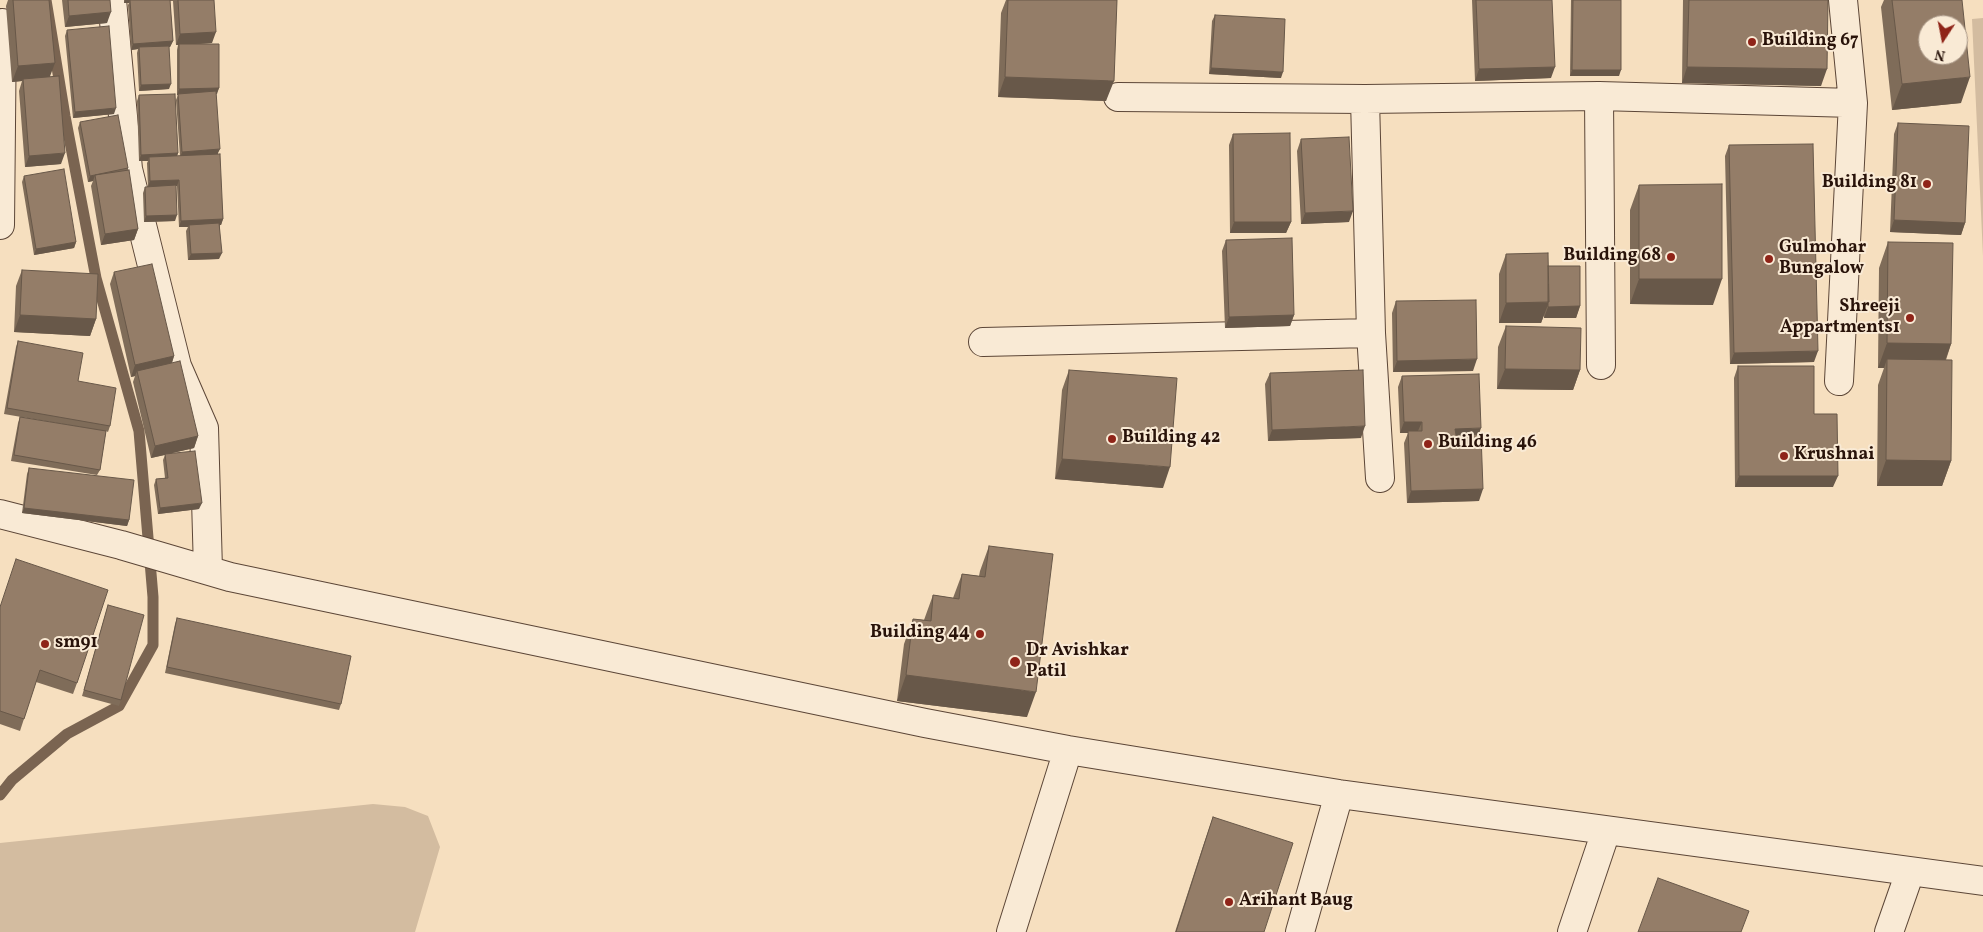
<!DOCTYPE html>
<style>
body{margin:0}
#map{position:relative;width:1983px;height:932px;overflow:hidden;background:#f6dfbf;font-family:Vollkorn,serif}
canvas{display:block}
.north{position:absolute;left:1918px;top:15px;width:50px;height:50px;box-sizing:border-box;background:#f9ead5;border:1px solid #a69484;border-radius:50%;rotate:191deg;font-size:14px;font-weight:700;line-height:20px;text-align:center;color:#29130a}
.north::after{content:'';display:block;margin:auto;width:18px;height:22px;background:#8f2418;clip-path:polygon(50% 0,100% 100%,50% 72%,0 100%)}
</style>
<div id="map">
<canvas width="1983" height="932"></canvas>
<div class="north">N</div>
</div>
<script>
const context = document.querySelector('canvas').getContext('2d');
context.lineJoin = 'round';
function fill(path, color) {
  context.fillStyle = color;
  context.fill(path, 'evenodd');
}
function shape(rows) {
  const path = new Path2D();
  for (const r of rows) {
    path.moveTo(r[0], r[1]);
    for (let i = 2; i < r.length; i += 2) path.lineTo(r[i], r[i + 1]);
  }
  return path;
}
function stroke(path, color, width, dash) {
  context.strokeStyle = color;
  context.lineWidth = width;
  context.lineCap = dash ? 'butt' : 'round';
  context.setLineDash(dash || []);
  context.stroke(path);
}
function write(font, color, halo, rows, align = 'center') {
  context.font = font + ' Vollkorn,serif';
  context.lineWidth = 4;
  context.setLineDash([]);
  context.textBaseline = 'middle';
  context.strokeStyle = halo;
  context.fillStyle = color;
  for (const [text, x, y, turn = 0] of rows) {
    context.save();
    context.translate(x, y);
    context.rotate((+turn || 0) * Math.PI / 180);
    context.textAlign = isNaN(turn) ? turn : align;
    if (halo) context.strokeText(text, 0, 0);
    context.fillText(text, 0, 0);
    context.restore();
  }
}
fill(shape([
 [1983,18,1983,256,1972,19],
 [373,804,405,807,428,816,440,847,415,932,0,932,0,843]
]), '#d3bca0');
stroke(shape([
 [0,795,12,780,67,734,119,706,153,645,153,597,139,431,96,278,65,116,46,0]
]), '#7a6451', 11);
const minor = shape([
 [112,0,128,169,177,366,204,428,208,570],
 [1599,96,1601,365],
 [1118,97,1365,99],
 [0,225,2,23],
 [1371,333,1380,478],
 [983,342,1371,333,1365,99,1599,96,1853,103,1843,0],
 [1839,381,1853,103],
 [0,514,121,545,230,577,925,723,1068,750,1339,794,1983,881],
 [1011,932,1068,750],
 [1300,932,1339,794],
 [1572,932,1606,831],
 [1889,932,1910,872]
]);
stroke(minor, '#5c4637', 30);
stroke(minor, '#f9ead5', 28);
fill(shape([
 [8,0,49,0,50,77,61,164,25,167,19,91,22,81,12,82,6,6],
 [62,0,110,0,107,23,65,27],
 [124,0,214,0,212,43,200,44,219,88,216,94,218,154,223,219,221,225,220,225,219,259,188,260,186,231,188,227,179,227,177,186,176,186,175,221,144,222,143,193,145,187,148,187,147,163,148,161,139,161,137,101,139,95,178,153,177,156,180,156,176,100,178,95,177,95,177,50,178,45,176,45,173,1,170,1,173,41,170,47,169,47,169,89,139,91,137,53,138,49,131,50,128,5,129,3,124,3],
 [1006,0,1117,0,1106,101,998,97,1001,13],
 [1472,0,1552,0,1551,78,1475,81],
 [1571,0,1621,0,1619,76,1570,76],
 [1683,0,1828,0,1821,86,1682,83],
 [1884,0,1962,0,1961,103,1892,110,1881,7],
 [1215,15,1281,78,1209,74,1212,21],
 [67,30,114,114,73,118,65,36],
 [80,122,128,168,128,170,138,229,134,240,101,245,91,186,93,181,88,182,78,128],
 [1898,123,1965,223,1961,235,1890,232,1894,134],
 [1233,134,1291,222,1286,233,1230,233,1229,145],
 [1301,139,1349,222,1301,224,1297,151],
 [1729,145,1814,362,1730,364,1725,156],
 [24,176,76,242,74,248,34,255,22,182],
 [1639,185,1713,305,1630,304,1630,210],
 [1226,240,1294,315,1290,326,1225,328,1222,251],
 [1888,242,1951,344,1946,360,1951,461,1942,486,1877,486,1878,385,1884,368,1878,368,1879,268],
 [1506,254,1580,306,1576,318,1544,318,1544,315,1541,323,1499,323,1499,274],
 [22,270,96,319,90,336,14,332,16,286],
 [114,272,174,356,172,363,198,436,194,448,172,453,199,509,158,514,154,485,156,479,165,478,163,460,165,455,151,458,133,382,135,376,131,377,110,284],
 [1396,301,1473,371,1393,372,1392,313],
 [1506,326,1580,370,1573,390,1497,389,1498,347],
 [18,341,78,381,110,426,108,432,106,431,100,470,97,475,11,461,18,423,20,417,103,431,4,414,16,347],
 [1738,366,1814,414,1833,487,1735,487,1734,378],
 [1069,370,1163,488,1055,479,1062,390],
 [1270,373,1361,438,1268,441,1265,384],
 [1402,376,1479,434,1479,501,1407,503,1404,443,1408,433,1400,433,1398,387],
 [29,468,129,520,127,526,22,513,27,474],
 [989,546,1027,717,897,701,904,644,913,619,924,620,933,595,953,598,962,574,979,576,980,571],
 [108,605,121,700,119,706,82,696],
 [0,606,77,683,73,694,36,682,20,731,0,724],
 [177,618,341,704,339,710,165,673,175,624],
 [1213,817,1264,932,1175,932,1203,846]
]), '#7f6c59');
fill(shape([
 [125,0,130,0,129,3,124,3],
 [111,12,107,23,65,27,69,16],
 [216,32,212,43,176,45,180,34],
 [173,41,170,47,139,49,139,47,138,49,131,50,133,44],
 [55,63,49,79,23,79,22,81,12,82,18,66],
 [1555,67,1551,78,1475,81,1479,69],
 [1687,67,1827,69,1821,86,1682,83],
 [1211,68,1283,72,1281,78,1209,74],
 [1572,70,1621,70,1619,76,1570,76],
 [1005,77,1114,81,1106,101,998,97],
 [1970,77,1961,103,1892,110,1902,84],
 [171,84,169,89,139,91,141,85],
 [219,88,217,94,177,95,179,89],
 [116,108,114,114,73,118,75,112],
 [220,149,217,155,180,158,182,152],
 [65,153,61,164,25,167,29,156],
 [178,153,176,159,149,157,148,161,139,161,141,155],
 [95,175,93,181,88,182,90,176],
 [179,180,177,186,148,187,150,181],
 [1353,211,1349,222,1301,224,1305,213],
 [177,215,175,221,144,222,146,216],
 [223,219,221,225,189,227,189,225,188,227,179,227,181,221],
 [1894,220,1965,223,1961,235,1890,232],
 [1234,222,1291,222,1286,233,1230,233],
 [138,229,134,240,101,245,105,234],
 [76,242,74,248,34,255,36,249],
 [222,253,219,259,188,260,191,254],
 [1639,279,1722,279,1713,305,1630,304],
 [1549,302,1541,323,1499,323,1506,303],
 [1580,306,1576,318,1544,318,1548,307],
 [20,315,96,319,90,336,14,332],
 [1294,315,1290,326,1225,328,1229,317],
 [1887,343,1951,344,1942,369,1887,359,1884,368,1878,368],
 [1818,351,1814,362,1730,364,1734,353],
 [174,356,170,368,137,371,135,376,131,377,135,365],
 [1477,359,1473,371,1393,372,1397,361],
 [1505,369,1580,370,1573,390,1497,389],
 [1404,422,1422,422,1417,433,1408,431,1408,433,1400,433],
 [1365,426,1361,438,1268,441,1272,430],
 [1481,428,1477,440,1451,440,1455,429],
 [198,436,194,448,151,458,155,446],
 [1062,459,1170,467,1163,488,1055,479],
 [1886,460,1951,461,1942,486,1877,486],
 [1739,476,1838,476,1833,487,1735,487],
 [1483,489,1479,501,1407,503,1411,491],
 [202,503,199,509,158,514,160,508],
 [24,508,129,520,127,526,22,513],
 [906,675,1036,692,1027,717,897,701]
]), '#685849');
const building = shape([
 [13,0,49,0,55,63,18,66,13,0],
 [68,0,110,0,111,12,69,16,68,0],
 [130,0,170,0,173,41,133,44,130,0],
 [178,0,214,0,216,32,180,34,178,0],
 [1008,0,1117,0,1114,81,1005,77,1008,0],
 [1476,0,1552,0,1555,67,1479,69,1476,0],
 [1573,0,1621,0,1621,70,1572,70,1573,0],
 [1689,0,1828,0,1827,69,1687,67,1689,0],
 [1892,0,1962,0,1970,77,1902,84,1892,0],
 [1928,25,1958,25,1958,55,1928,55,1928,25],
 [1215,15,1285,19,1283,72,1211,68,1215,15],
 [109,26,116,108,75,112,67,30,109,26],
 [179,44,219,44,219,88,179,89,179,44],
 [169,46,171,84,141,85,139,47,169,46],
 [59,76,65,153,29,156,23,79,59,76],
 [216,91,220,149,182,152,178,94,216,91],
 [175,94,178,153,141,155,139,95,175,94],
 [118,115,128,168,90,176,80,122,118,115],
 [1898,123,1969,126,1965,223,1894,220,1898,123],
 [1290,133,1291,222,1234,222,1233,134,1290,133],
 [1349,137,1353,211,1305,213,1301,139,1349,137],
 [1813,144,1818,351,1734,353,1729,145,1813,144],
 [220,154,223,219,181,221,179,180,150,181,149,157,220,154],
 [64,169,76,242,36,249,24,176,64,169],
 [129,170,138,229,105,234,95,175,129,170],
 [1722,184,1722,279,1639,279,1639,185,1722,184],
 [176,185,177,215,146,216,145,187,176,185],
 [219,223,222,253,191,254,189,225,219,223],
 [1292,238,1294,315,1229,317,1226,240,1292,238],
 [1888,242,1953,243,1951,344,1887,343,1888,242],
 [1548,253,1549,302,1506,303,1506,254,1548,253],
 [152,264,174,356,135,365,114,272,152,264],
 [1548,266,1580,266,1580,306,1548,307,1548,266],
 [22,270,98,274,96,319,20,315,22,270],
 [1476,300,1477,359,1397,361,1396,301,1476,300],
 [1506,326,1581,328,1580,370,1505,369,1506,326],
 [18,341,83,353,78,381,116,388,110,426,7,408,18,341],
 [1887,359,1952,360,1951,461,1886,460,1887,359],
 [180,361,198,436,155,446,137,371,180,361],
 [1738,366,1814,366,1814,414,1837,414,1838,476,1739,476,1738,366],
 [1069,370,1177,378,1170,467,1062,459,1069,370],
 [1363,370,1365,426,1272,430,1270,373,1363,370],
 [1479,374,1481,428,1455,429,1456,435,1481,434,1483,489,1411,491,1408,431,1422,431,1422,422,1404,422,1402,376,1479,374],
 [20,417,106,431,100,470,14,455,20,417],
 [195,451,202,503,160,508,156,479,168,478,165,454,195,451],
 [29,468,134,480,129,520,24,508,29,468],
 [989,546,1053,554,1036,692,906,675,913,619,931,621,933,595,959,599,962,574,985,577,989,546],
 [16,559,108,590,77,683,40,670,24,719,0,711,0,607,16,559],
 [108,605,144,615,121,700,84,690,108,605],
 [177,618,351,656,341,704,167,667,177,618],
 [1213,817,1293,843,1264,932,1176,932,1213,817],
 [1658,878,1749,911,1741,932,1638,932,1658,878]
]);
fill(building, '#947d68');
stroke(building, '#685849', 1);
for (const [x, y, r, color] of [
 [1752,42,5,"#8f2418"],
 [1927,184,5,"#8f2418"],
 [1671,257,5,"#8f2418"],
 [1769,259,5,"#8f2418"],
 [1910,318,5,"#8f2418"],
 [1112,439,5,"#8f2418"],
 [1428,444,5,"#8f2418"],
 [1784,456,5,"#8f2418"],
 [980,634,5,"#8f2418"],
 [45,644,5,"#8f2418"],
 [1015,662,6,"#8f2418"],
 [1229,902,5,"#8f2418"]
]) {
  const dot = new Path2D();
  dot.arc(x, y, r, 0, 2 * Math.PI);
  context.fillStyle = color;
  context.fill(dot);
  stroke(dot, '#f9ead5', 2);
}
write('bold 18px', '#29130a', '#f9ead5', [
 ["Building 67",1762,42],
 ["Building 81",1917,184,"right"],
 ["Gulmohar",1779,249],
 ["Bungalow",1779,270],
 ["Building 68",1661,257,"right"],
 ["Shreeji",1900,308,"right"],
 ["Appartments1",1900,329,"right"],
 ["Building 42",1122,439],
 ["Building 46",1438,444],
 ["Krushnai",1794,456],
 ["Building 44",970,634,"right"],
 ["sm91",55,644],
 ["Dr Avishkar",1026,652],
 ["Patil",1026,673],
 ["Arihant Baug",1239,902]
], 'left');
</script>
